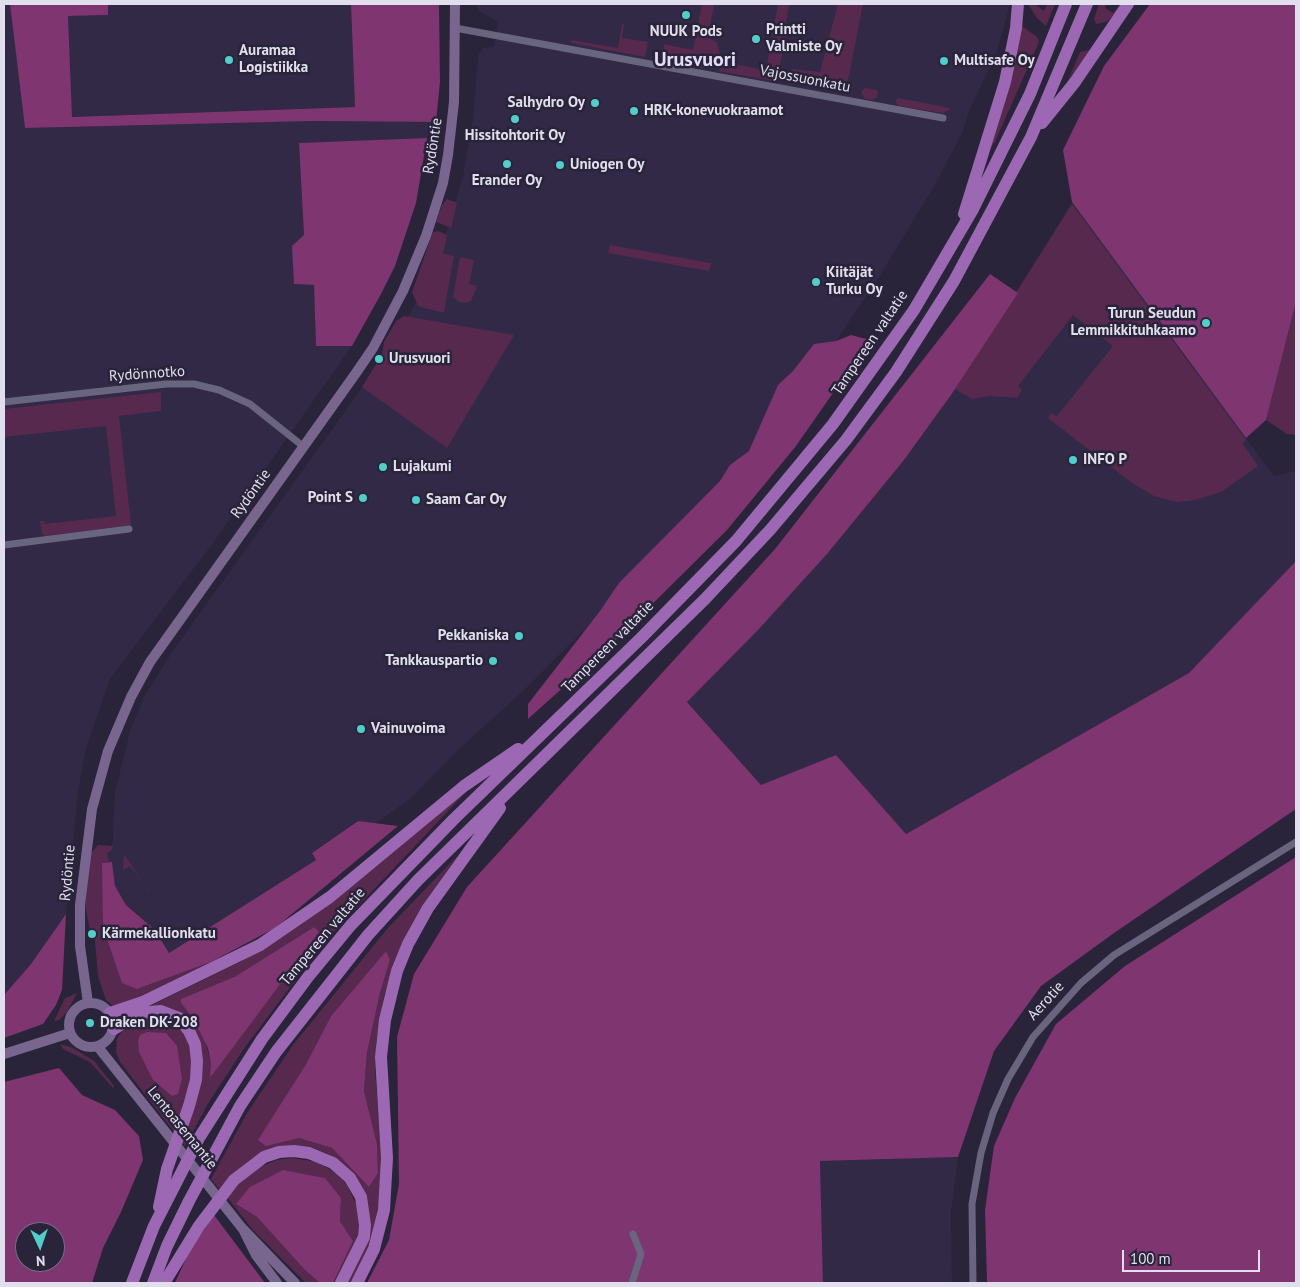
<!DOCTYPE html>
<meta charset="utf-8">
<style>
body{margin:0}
#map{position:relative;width:1300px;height:1287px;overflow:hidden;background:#29243a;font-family:"PT Sans",sans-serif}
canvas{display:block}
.frame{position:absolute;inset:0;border:5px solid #e1deed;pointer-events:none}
.north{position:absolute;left:15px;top:1222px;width:50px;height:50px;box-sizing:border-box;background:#29243a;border:1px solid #736e82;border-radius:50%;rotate:177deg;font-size:14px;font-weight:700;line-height:20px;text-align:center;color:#e1deed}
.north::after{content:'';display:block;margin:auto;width:18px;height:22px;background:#53cdca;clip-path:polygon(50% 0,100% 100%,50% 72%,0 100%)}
.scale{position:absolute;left:1122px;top:1250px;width:138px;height:22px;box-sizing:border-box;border:2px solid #e1deed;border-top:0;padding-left:6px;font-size:15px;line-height:18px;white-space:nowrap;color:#e1deed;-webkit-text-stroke:4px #29243a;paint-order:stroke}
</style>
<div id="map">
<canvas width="1300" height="1287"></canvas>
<div class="frame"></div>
<div class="north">N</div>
<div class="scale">100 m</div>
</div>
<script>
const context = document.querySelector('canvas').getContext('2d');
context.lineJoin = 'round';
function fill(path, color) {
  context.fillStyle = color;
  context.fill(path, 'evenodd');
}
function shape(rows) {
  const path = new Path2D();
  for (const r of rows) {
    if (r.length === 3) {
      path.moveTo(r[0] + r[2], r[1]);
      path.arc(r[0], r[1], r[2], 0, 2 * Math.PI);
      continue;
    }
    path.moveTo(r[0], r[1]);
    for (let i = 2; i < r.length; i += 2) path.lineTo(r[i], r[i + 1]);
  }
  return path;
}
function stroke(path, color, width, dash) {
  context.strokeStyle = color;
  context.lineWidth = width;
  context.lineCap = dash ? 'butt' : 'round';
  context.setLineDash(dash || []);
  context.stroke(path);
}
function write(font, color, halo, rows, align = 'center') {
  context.font = font + ' "PT Sans",sans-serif';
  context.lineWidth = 5;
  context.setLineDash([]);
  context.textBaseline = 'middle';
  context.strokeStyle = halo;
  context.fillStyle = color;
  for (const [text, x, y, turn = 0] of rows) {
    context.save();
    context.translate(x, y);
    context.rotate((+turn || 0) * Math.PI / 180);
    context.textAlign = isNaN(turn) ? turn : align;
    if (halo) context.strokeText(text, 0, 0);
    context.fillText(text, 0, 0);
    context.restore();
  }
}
fill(shape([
 [4,4,10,4,25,128,313,121,436,122,427,138,299,144,304,235,294,284,314,285,316,345,352,346,213,543,110,679,86,748,78,791,66,914,31,964,4,995],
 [108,4,351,4,355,107,71,117,68,16,108,15],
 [476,4,1010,4,997,52,969,111,963,131,936,183,879,277,836,341,757,445,622,592,522,692,459,749,411,798,371,827,358,820,312,853,316,860,169,953,155,930,126,905,115,886,112,862,109,862,106,853,112,850,115,792,130,731,145,695,174,649,382,360,421,294,446,234,463,176,473,119,478,56,483,48,494,46,498,22,479,11],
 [1072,202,1274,476,1296,471,1296,561,1189,673,906,834,836,756,761,785,687,701,793,592,904,460,951,395,1018,293],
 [958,1157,951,1213,952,1283,823,1283,820,1161]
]), '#312946');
fill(shape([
 [702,4,714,4,708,37,717,43,720,54,703,68,662,60,664,44,693,50],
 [778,4,789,4,786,22,789,25,777,76,774,81,718,71,732,56,733,64,766,70],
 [838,4,863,4,849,76,844,90,842,92,786,82,788,73,792,69,820,72],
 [1028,4,1035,4,1044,11,1047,4,1055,4,1046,26,1037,18],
 [1099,4,1106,4,1105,8,1113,13,1120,4,1124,4,1108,21,1096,24,1094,19],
 [622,24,624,24,622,38,648,42,645,57,571,43,572,40,618,48],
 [1022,26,1037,37,1039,42,995,142,990,148],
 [1090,50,1067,83,1080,52],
 [865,88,877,90,878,96,872,100,864,98,861,92],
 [898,98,950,108,950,109,943,113,899,106,895,101],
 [447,199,457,203,451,228,436,222,442,205],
 [1072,204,1246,440,1242,443,1258,466,1221,492,1195,500,1177,502,1154,496,1132,483,1048,418,1051,413,1057,416,1113,346,1073,315,1018,386,1022,390,1017,398,990,396,972,399,955,389],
 [438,231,447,235,443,254,454,256,444,312,440,312,418,306,412,292,433,232],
 [610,245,711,263,709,271,608,253],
 [460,257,474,260,469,284,477,286,471,301,466,303,459,302,453,297],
 [1296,302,1296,435,1287,434,1266,420],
 [404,316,514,335,447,448,362,387,378,361,381,361,384,342,396,321],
 [161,392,161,411,119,416,131,525,45,536,42,534,40,521,44,521,45,524,116,516,106,426,4,437,4,409],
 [467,791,326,940,245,1047,209,1102,185,1146,181,1142,201,1066,172,1009,159,1006,148,1007,242,961],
 [314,927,211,1077,211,1065,205,1039,193,1017,181,1003,181,999,236,976],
 [98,845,113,846,112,850,107,853,109,862,102,863,137,989,211,962,125,1004,112,1005,106,1000,98,976,94,930,90,930,85,905,91,853],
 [124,854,148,891,149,891,130,866,123,870],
 [458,855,424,903,397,956,384,996,376,1043,375,1071,382,1162,381,1196,367,1254,352,1283,347,1283,369,1220,330,1155,314,1148,293,1145,251,1159,235,1172,220,1190,211,1179,247,1113,293,1045,387,929],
 [386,951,390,960,380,993,367,1053,364,1091,377,1144,378,1173,369,1187,332,1148,299,1138,305,1066,331,1016],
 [77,993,67,1012,59,1020,54,1021,65,998],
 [157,1015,178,1024,187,1037,192,1058,190,1083,175,1133,120,1062,116,1052,117,1039,123,1029,134,1020],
 [60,1044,73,1048,94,1061,114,1086,113,1088,90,1062,63,1049],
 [293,1158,317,1162,334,1172,346,1183,356,1204,359,1222,358,1237,336,1283,333,1283,353,1241,340,1221,341,1198,236,1204,257,1217,304,1269,320,1283,306,1283,252,1229,227,1197,243,1179,258,1168,277,1160]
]), '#58294e');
fill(shape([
 [10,4,108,4,108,15,68,16,72,117,355,107,351,4,439,4,440,82,436,122,313,121,25,128],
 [1150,4,1296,4,1296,302,1266,420,1246,438,1072,202,1063,150,1104,66],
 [427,138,416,203,395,266,381,294,352,346,316,346,314,285,294,284,292,246,304,235,299,143],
 [990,274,1018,293,951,395,904,460,827,554,758,630,687,702,761,785,836,755,906,834,1189,673,1296,561,1296,809,1114,933,1041,986,994,1051,958,1157,820,1161,823,1283,367,1283,389,1240,399,1184,397,1037,414,974,467,887,775,549],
 [851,335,870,340,796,446,727,530,618,638,528,719,528,704,600,611,619,583,720,481,730,465,749,451,778,385,793,371,814,344,836,341],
 [358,821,398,826,275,928,211,962,137,989,122,983,103,927,102,863,112,862,115,886,126,905,155,930,169,953,316,860,312,853],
 [1296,857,1296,1283,987,1283,985,1210,994,1146,1015,1098,1056,1024,1125,966],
 [66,914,62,990,56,1005,43,1024,4,1038,4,995,31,964],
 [314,927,319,932,210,1078,211,1065,208,1048,193,1018,181,1003,181,999,236,976],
 [386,951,390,960,380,993,367,1053,364,1091,377,1144,378,1173,369,1187,332,1148,299,1138,266,1146,258,1140,305,1066,331,1016],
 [147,1032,166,1033,177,1046,182,1079,178,1094,172,1096,153,1080,139,1052,138,1041,140,1035],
 [59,1068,82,1095,115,1110,139,1136,143,1160,121,1212,103,1248,92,1283,4,1283,4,1082],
 [25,1232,55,1232,55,1262,25,1262],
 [283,1170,325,1178,341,1198,340,1221,353,1241,333,1283,320,1283,304,1269,257,1217,236,1204,250,1187],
 [214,1215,265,1283,175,1283,189,1252]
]), '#7e3570');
stroke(shape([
 [455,28,943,118],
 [4,402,166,384,194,384,219,390,250,404,304,447],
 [4,545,129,529],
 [632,1283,641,1254,633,1234],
 [973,1283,972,1204,981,1153,993,1113,1008,1079,1033,1037,1081,983,1114,955,1296,842]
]), '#6a657f', 7);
stroke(shape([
 [91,1025,22],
 [88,1003,80,946,80,905,92,809,108,751,131,697,150,662,356,373,373,348,403,291,426,236,443,183,448,155,454,102,455,4],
 [98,1047,242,1228,295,1283],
 [4,1054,70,1033],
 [244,1231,256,1255,277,1283]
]), '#79668f', 10);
stroke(shape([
 [1042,123,1075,82,1128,4],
 [964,214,1005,82,1016,28,1018,4],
 [110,1013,143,1002,260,945,330,897,464,786,518,749],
 [114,1029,138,1013,161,1011,179,1018,189,1031,195,1044,197,1061,196,1080,189,1106,167,1169,159,1207],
 [132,1283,154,1226,199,1138,262,1039,308,977,351,925,454,819,641,638,736,541,833,424,914,310,972,211,1030,94,1066,4],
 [153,1283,167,1246,189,1201,240,1106,276,1052,368,935,418,880,705,599,770,530,846,440,896,372,954,281,1031,137,1087,4],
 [164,1283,199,1226,234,1180,264,1157,279,1152,294,1151,309,1153,333,1163,350,1178,361,1197,365,1225,364,1237,341,1283],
 [357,1283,374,1249,384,1210,387,1158,381,1057,385,1020,397,971,408,944,428,908,500,808]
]), '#9d68b3', 12);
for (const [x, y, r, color] of [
 [686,15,5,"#53cdca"],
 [756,39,5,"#53cdca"],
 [229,60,5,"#53cdca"],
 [944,61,5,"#53cdca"],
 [595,103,5,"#53cdca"],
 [634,111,5,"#53cdca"],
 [515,119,5,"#53cdca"],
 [507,164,5,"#53cdca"],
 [560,165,5,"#53cdca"],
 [816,282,5,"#53cdca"],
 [1206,323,5,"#53cdca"],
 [379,359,5,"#53cdca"],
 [1073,460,5,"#53cdca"],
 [383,467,5,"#53cdca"],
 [363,498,5,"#53cdca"],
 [416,500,5,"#53cdca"],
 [519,636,5,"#53cdca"],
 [493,661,5,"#53cdca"],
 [361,729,5,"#53cdca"],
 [92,934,5,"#53cdca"],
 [90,1023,5,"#53cdca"]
]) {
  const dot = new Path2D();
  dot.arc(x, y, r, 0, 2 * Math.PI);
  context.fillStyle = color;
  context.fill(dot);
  stroke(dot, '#29243a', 2);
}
write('bold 15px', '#e1deed', '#29243a', [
 ["Printti",766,30],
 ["Valmiste Oy",766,47],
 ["NUUK Pods",686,32,"center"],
 ["Auramaa",239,51],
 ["Logistiikka",239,68],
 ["Multisafe Oy",954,61],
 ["Salhydro Oy",585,103,"right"],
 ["HRK-konevuokraamot",644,111],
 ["Hissitohtorit Oy",515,136,"center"],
 ["Uniogen Oy",570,165],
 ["Erander Oy",507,181,"center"],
 ["Kiitäjät",826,273],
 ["Turku Oy",826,290],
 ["Turun Seudun",1196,314,"right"],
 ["Lemmikkituhkaamo",1196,331,"right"],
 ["Urusvuori",389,359],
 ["INFO P",1083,460],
 ["Lujakumi",393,467],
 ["Point S",353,498,"right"],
 ["Saam Car Oy",426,500],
 ["Pekkaniska",509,636,"right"],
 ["Tankkauspartio",483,661,"right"],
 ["Vainuvoima",371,729],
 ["Kärmekallionkatu",102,934],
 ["Draken DK-208",100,1023]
], 'left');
write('15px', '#e1deed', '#29243a', [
 ["Vajossuonkatu",805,79,11],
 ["Rydöntie",433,146,-81],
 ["Tampereen valtatie",870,343,-56],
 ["Rydönnotko",147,374,-4],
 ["Rydöntie",251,494,-54],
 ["Tampereen valtatie",608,647,-45],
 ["Rydöntie",68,873,-85],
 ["Tampereen valtatie",323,937,-50],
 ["Aerotie",1046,1001,-48],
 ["Lentoasemantie",182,1128,51]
]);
write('bold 20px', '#e3ddfc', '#29243a', [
 ["Urusvuori",695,60]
]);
</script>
